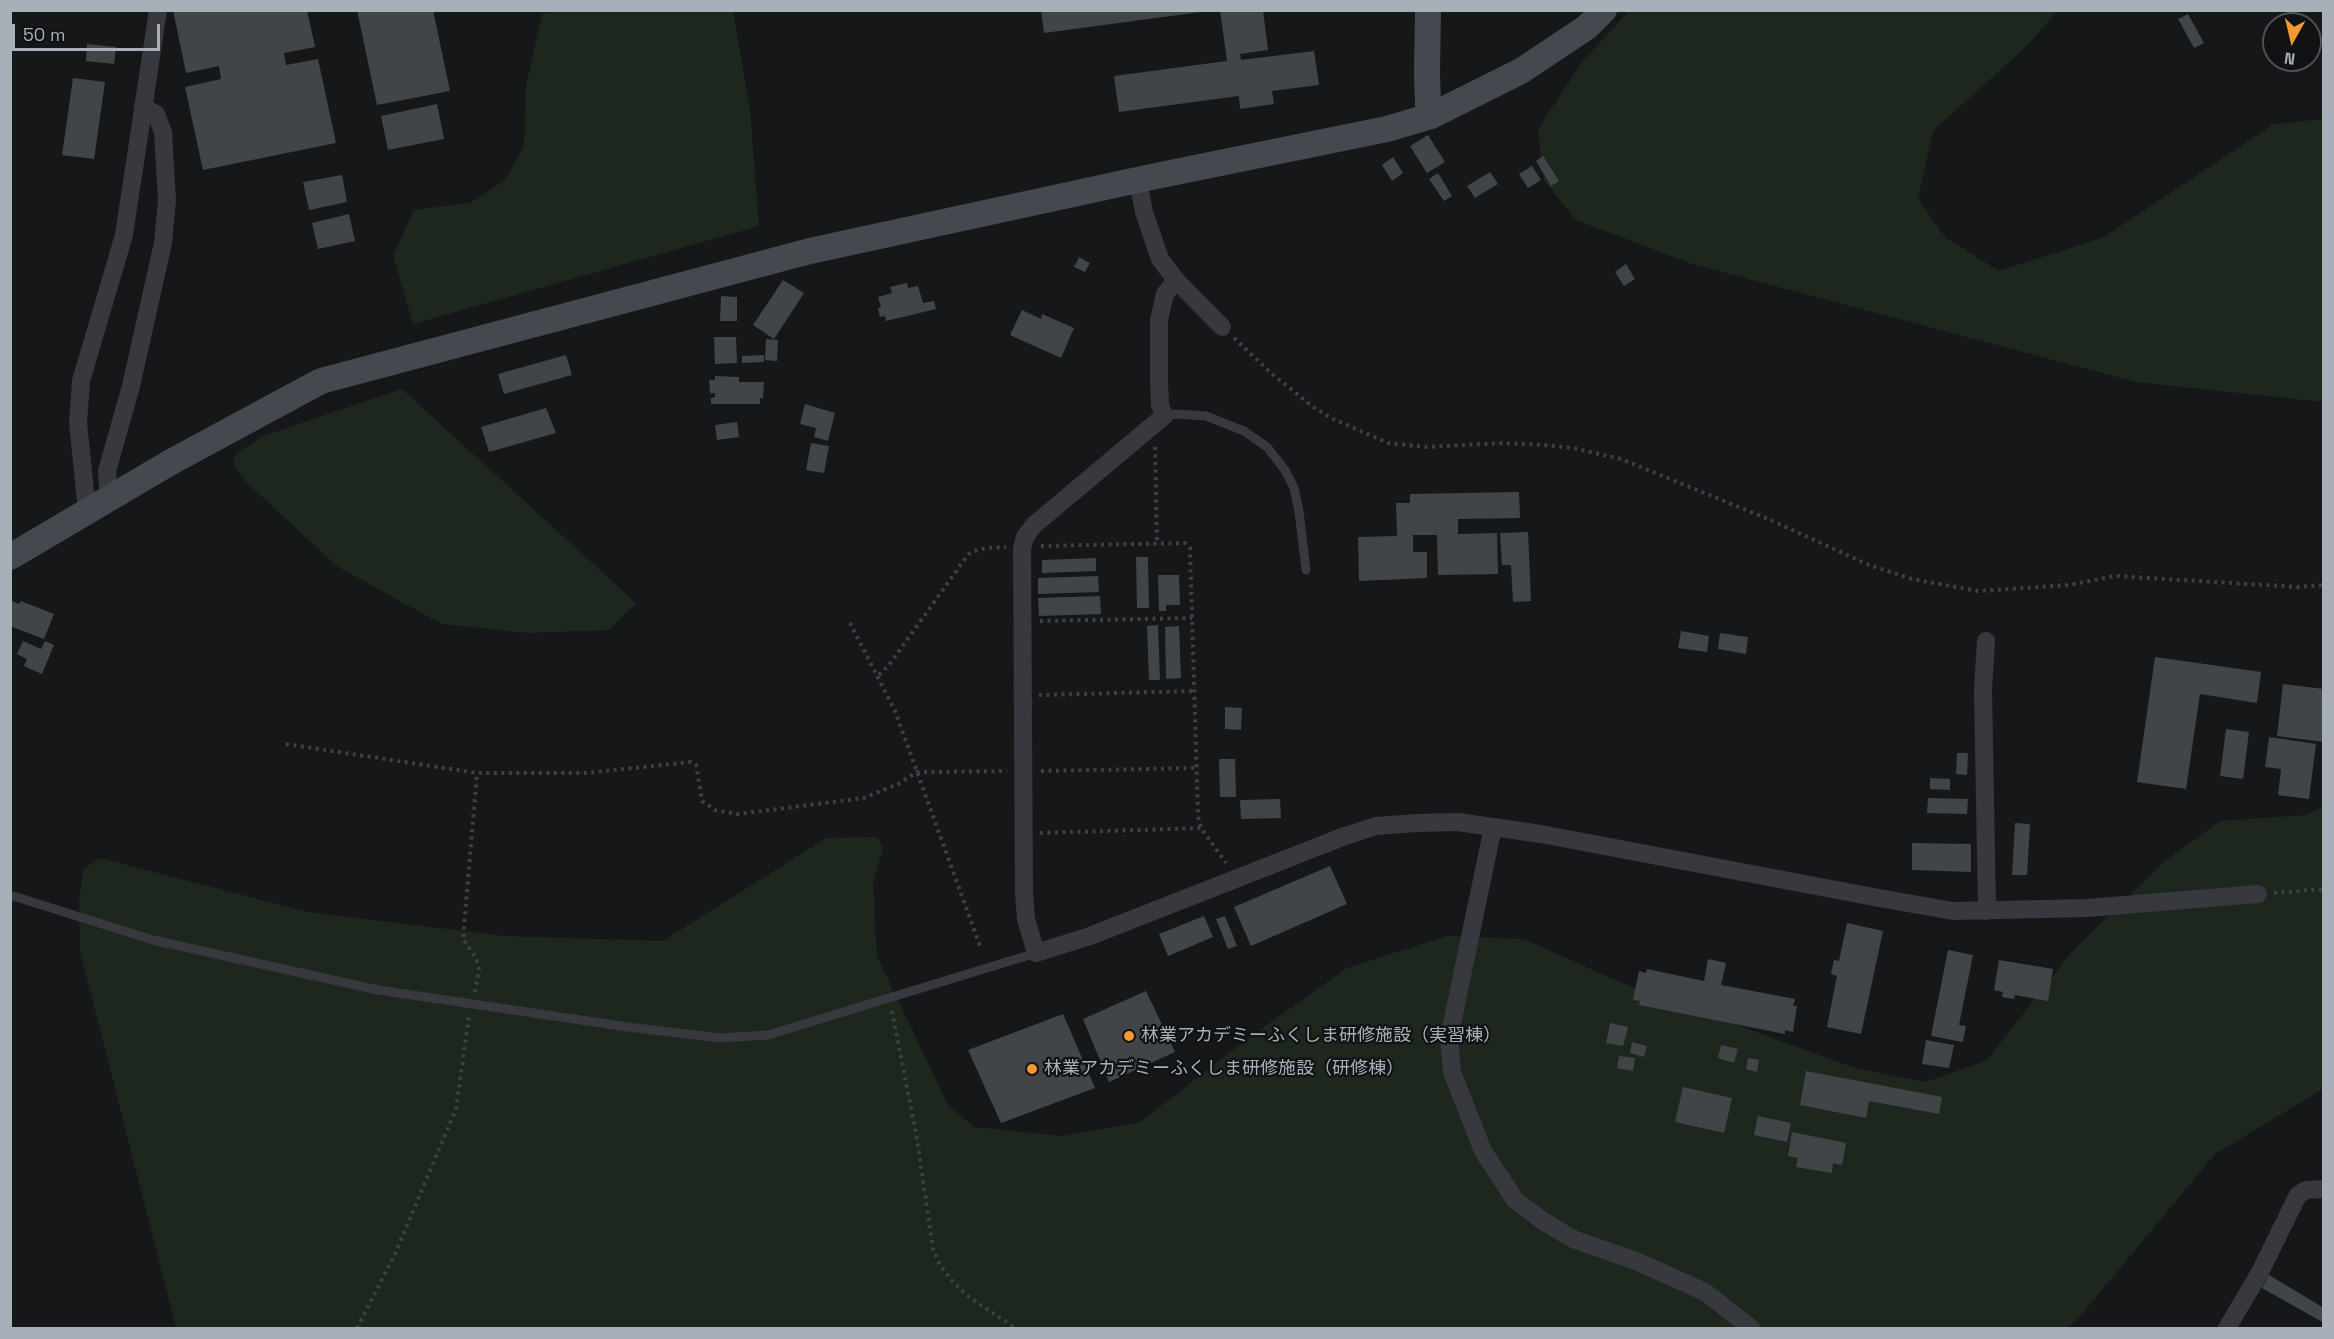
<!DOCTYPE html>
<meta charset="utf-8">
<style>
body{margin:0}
#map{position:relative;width:2334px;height:1339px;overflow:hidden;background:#161718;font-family:"Space Grotesk",sans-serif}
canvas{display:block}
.frame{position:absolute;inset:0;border:12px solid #a8afb9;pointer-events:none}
.north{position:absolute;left:2262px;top:12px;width:60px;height:60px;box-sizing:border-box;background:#111213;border:2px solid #4d5155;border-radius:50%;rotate:188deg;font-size:16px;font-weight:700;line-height:24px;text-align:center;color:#a8afb9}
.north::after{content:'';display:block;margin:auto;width:21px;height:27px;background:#f69831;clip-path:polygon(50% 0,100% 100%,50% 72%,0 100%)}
.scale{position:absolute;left:12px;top:24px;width:148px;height:27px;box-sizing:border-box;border:3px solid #a8afb9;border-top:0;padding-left:8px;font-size:18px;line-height:21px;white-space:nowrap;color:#a8afb9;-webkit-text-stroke:4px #111213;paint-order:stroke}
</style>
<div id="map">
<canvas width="2334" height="1339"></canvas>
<div class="frame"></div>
<div class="north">N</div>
<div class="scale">50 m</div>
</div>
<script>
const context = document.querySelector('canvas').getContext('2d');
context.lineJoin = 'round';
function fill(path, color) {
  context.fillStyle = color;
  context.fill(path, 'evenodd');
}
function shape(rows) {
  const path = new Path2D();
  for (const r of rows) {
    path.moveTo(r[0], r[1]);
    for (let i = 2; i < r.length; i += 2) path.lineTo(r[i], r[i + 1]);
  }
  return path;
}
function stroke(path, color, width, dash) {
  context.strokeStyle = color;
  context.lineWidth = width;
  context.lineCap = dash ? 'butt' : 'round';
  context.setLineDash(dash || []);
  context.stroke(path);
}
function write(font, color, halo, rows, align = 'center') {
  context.font = font + ' "Space Grotesk","Noto Sans JP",sans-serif';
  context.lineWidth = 4.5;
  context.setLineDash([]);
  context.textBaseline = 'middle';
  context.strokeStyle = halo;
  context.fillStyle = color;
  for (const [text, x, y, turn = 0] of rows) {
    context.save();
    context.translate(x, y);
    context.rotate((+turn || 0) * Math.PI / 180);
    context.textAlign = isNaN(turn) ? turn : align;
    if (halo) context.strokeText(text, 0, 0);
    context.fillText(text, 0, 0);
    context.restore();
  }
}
fill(shape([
 [559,11,733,11,750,109,759,226,413,324,393,256,414,210,470,203,505,180,524,146,526,86,542,14],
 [1629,11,2057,11,2029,44,1933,131,1918,199,1945,237,1999,271,2104,237,2274,124,2323,119,2323,402,2136,382,1692,264,1576,220,1544,181,1538,129,1582,62],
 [402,389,636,603,609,630,528,633,442,624,338,567,248,484,233,464,236,454,263,436],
 [2323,807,2323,1089,2215,1154,2082,1314,2067,1328,176,1328,80,951,79,903,83,869,100,858,308,912,505,936,663,941,826,838,877,837,883,848,873,884,877,956,948,1105,974,1127,1063,1136,1140,1122,1250,1037,1347,968,1447,936,1524,939,1622,983,1855,1068,1925,1082,1986,1061,2075,948,2164,862,2220,821,2306,815]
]), '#1e271e');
fill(shape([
 [173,10,307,10,315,47,284,53,286,65,318,59,336,143,203,170,185,87,221,79,219,66,186,73],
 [357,10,433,10,450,91,377,105],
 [1041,10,1201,10,1201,12,1044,33],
 [1220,10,1263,10,1268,50,1240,54,1241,60,1314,51,1319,85,1272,91,1274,104,1240,109,1239,96,1119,112,1114,76,1227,61],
 [2188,14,2204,43,2194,48,2178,19],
 [87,44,116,47,114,64,86,61],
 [73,78,105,82,94,159,62,155],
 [437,104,444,139,388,150,381,116],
 [1428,135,1445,162,1427,173,1410,146],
 [1543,156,1559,181,1551,186,1536,161],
 [1393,157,1403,173,1392,181,1382,165],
 [1532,166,1541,180,1528,188,1519,174],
 [1490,172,1498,184,1475,198,1467,186],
 [1438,173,1452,196,1444,201,1429,179],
 [342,175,347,202,309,210,303,182],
 [349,214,355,241,318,249,312,223],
 [1079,257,1090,263,1085,272,1074,267],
 [1626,264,1635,279,1624,286,1615,272],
 [783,280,804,293,774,339,753,325],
 [907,283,908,288,918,286,923,303,934,301,936,309,886,321,885,316,880,317,878,308,881,307,878,297,892,293,890,287],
 [721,296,737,297,737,321,720,321],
 [1022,310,1041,319,1042,314,1074,328,1061,358,1010,335],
 [714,337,736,337,737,363,715,364],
 [766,339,778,340,777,361,765,360],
 [566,355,572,375,504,394,498,374],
 [764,355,764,362,742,363,742,356],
 [715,376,739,377,739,382,764,382,763,398,760,398,760,404,711,404,711,398,715,397,715,393,710,393,709,380,715,380],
 [805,404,835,413,828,441,814,437,816,428,800,424],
 [546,408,556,433,489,452,481,427],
 [737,422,739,437,717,440,715,425],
 [811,443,829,446,824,473,806,470],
 [1519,492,1520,518,1458,519,1458,534,1497,533,1498,574,1438,575,1437,535,1413,535,1413,552,1427,552,1427,578,1359,581,1358,537,1397,536,1396,503,1410,503,1410,494],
 [1528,532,1531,601,1513,602,1511,565,1502,565,1500,533],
 [1136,557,1148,557,1149,608,1137,608],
 [1096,558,1096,571,1042,573,1042,560],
 [1158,575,1179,575,1180,605,1166,605,1166,611,1159,611],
 [1098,576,1099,592,1038,594,1038,578],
 [1100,596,1101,614,1039,616,1038,598],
 [10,600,19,604,21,601,54,614,44,639,10,626],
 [1158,625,1160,680,1149,680,1147,626],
 [1179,626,1181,678,1166,679,1165,627],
 [1681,631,1709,636,1707,652,1678,648],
 [1720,633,1748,637,1746,654,1718,649],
 [23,641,41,649,45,641,54,645,42,674,24,666,27,659,17,654],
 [2155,657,2261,672,2257,703,2200,694,2186,789,2137,782],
 [2283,684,2324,689,2324,742,2277,736],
 [1225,707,1242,708,1241,730,1225,729],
 [2226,729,2249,732,2243,779,2220,776],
 [2269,737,2316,744,2309,799,2278,795,2281,769,2265,767],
 [1957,753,1968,753,1967,775,1956,774],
 [1219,759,1235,759,1236,797,1220,797],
 [1930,778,1950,779,1950,790,1930,789],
 [1928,798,1968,799,1967,814,1927,813],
 [1280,799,1281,818,1241,819,1240,800],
 [2015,823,2030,824,2027,875,2012,875],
 [1912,843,1971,844,1971,872,1912,870],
 [1330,866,1347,904,1251,946,1234,907],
 [1204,916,1213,937,1168,956,1159,934],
 [1225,916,1237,946,1228,949,1216,919],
 [1847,923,1883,931,1861,1034,1827,1027,1837,976,1831,974,1834,960,1839,961],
 [1948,950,1973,955,1959,1025,1966,1026,1963,1042,1931,1036],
 [1708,959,1726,963,1721,985,1795,999,1793,1006,1797,1006,1793,1032,1785,1030,1785,1034,1639,1005,1640,1001,1633,1000,1639,971,1646,973,1647,969,1704,981],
 [1999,960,2053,969,2048,1001,2015,995,2014,999,2002,997,2003,992,1994,990],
 [1146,991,1175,1052,1109,1082,1083,1019],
 [1063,1014,1095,1088,1001,1123,968,1050],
 [1610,1023,1628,1027,1623,1046,1606,1043],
 [1926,1040,1954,1045,1949,1068,1922,1064],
 [1632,1042,1647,1046,1644,1057,1630,1053],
 [1721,1045,1738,1049,1734,1063,1718,1058],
 [1619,1056,1635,1058,1633,1071,1617,1068],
 [1748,1058,1759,1060,1757,1072,1746,1069],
 [1806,1071,1942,1097,1939,1114,1869,1101,1866,1118,1800,1105],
 [1683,1087,1732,1098,1724,1133,1675,1122],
 [1758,1116,1791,1123,1787,1142,1754,1135],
 [1792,1132,1846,1143,1842,1165,1833,1163,1832,1173,1796,1167,1798,1158,1788,1156],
 [2269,1275,2324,1308,2324,1323,2262,1288]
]), '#424548');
stroke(shape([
 [1234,338,1271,373,1313,407,1333,419,1388,443,1427,447,1502,443,1544,445,1573,448,1621,459,1773,521,1869,565,1912,579,1978,591,2069,585,2115,576,2298,587,2324,585],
 [1155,447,1157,544],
 [1041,546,1185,543,1190,548,1198,816,1201,828,1226,863],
 [1040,621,1192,618],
 [850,623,895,711,980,946],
 [879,675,889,665,967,556,971,552,986,548,1006,547],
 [1039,695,1194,691],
 [286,744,477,773,586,773,691,762,696,765,702,801,715,810,738,814,864,798,900,783,917,772,1007,771],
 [1041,771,1197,768],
 [1040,833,1201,828],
 [2274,893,2324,889],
 [475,992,479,968,476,958,463,939,477,773],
 [892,1011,917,1139,933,1249,940,1265,953,1282,969,1297,1015,1328],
 [357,1328,395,1254,456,1109,469,1016]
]), '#3d4045', 4, [3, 4.5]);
stroke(shape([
 [1164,416,1176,414,1206,416,1244,431,1267,447,1285,470,1294,488,1299,511,1306,570],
 [10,895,153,940,378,990,628,1027,720,1038,768,1035,1036,953]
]), '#37393e', 9);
stroke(shape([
 [1138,180,1144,212,1160,259,1176,280,1222,327],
 [1176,280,1165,294,1159,320,1159,381,1160,405,1164,416,1034,525,1025,537,1022,549,1024,893,1026,919,1036,953,1090,936,1345,836,1376,826,1417,823,1458,822,1541,834,1879,898,1953,911,2087,908,2258,894],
 [112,495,108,487,107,471,131,386,163,243,167,200,163,132,156,114,143,107],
 [87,510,78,423,81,381,124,235,158,10],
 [1986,641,1983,689,1987,911],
 [1493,827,1449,1038,1452,1072,1483,1151,1515,1200,1543,1221,1573,1239,1636,1261,1705,1292,1751,1328],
 [2227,1328,2259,1274,2298,1195,2306,1190,2324,1189]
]), '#37393e', 18);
stroke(shape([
 [1428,10,1427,73,1428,104,1431,116],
 [10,557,171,462,321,381,810,251,1156,176,1387,129,1431,116,1521,71,1587,27,1604,10]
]), '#45484e', 26);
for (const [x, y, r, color] of [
 [1129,1036,6,"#f69831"],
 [1032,1069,6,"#f69831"]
]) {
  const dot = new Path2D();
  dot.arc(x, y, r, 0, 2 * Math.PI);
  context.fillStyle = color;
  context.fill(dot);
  stroke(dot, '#111213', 2);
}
write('18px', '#a8afb9', '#111213', [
 ["林業アカデミーふくしま研修施設（実習棟）",1141,1036],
 ["林業アカデミーふくしま研修施設（研修棟）",1044,1069]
], 'left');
</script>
